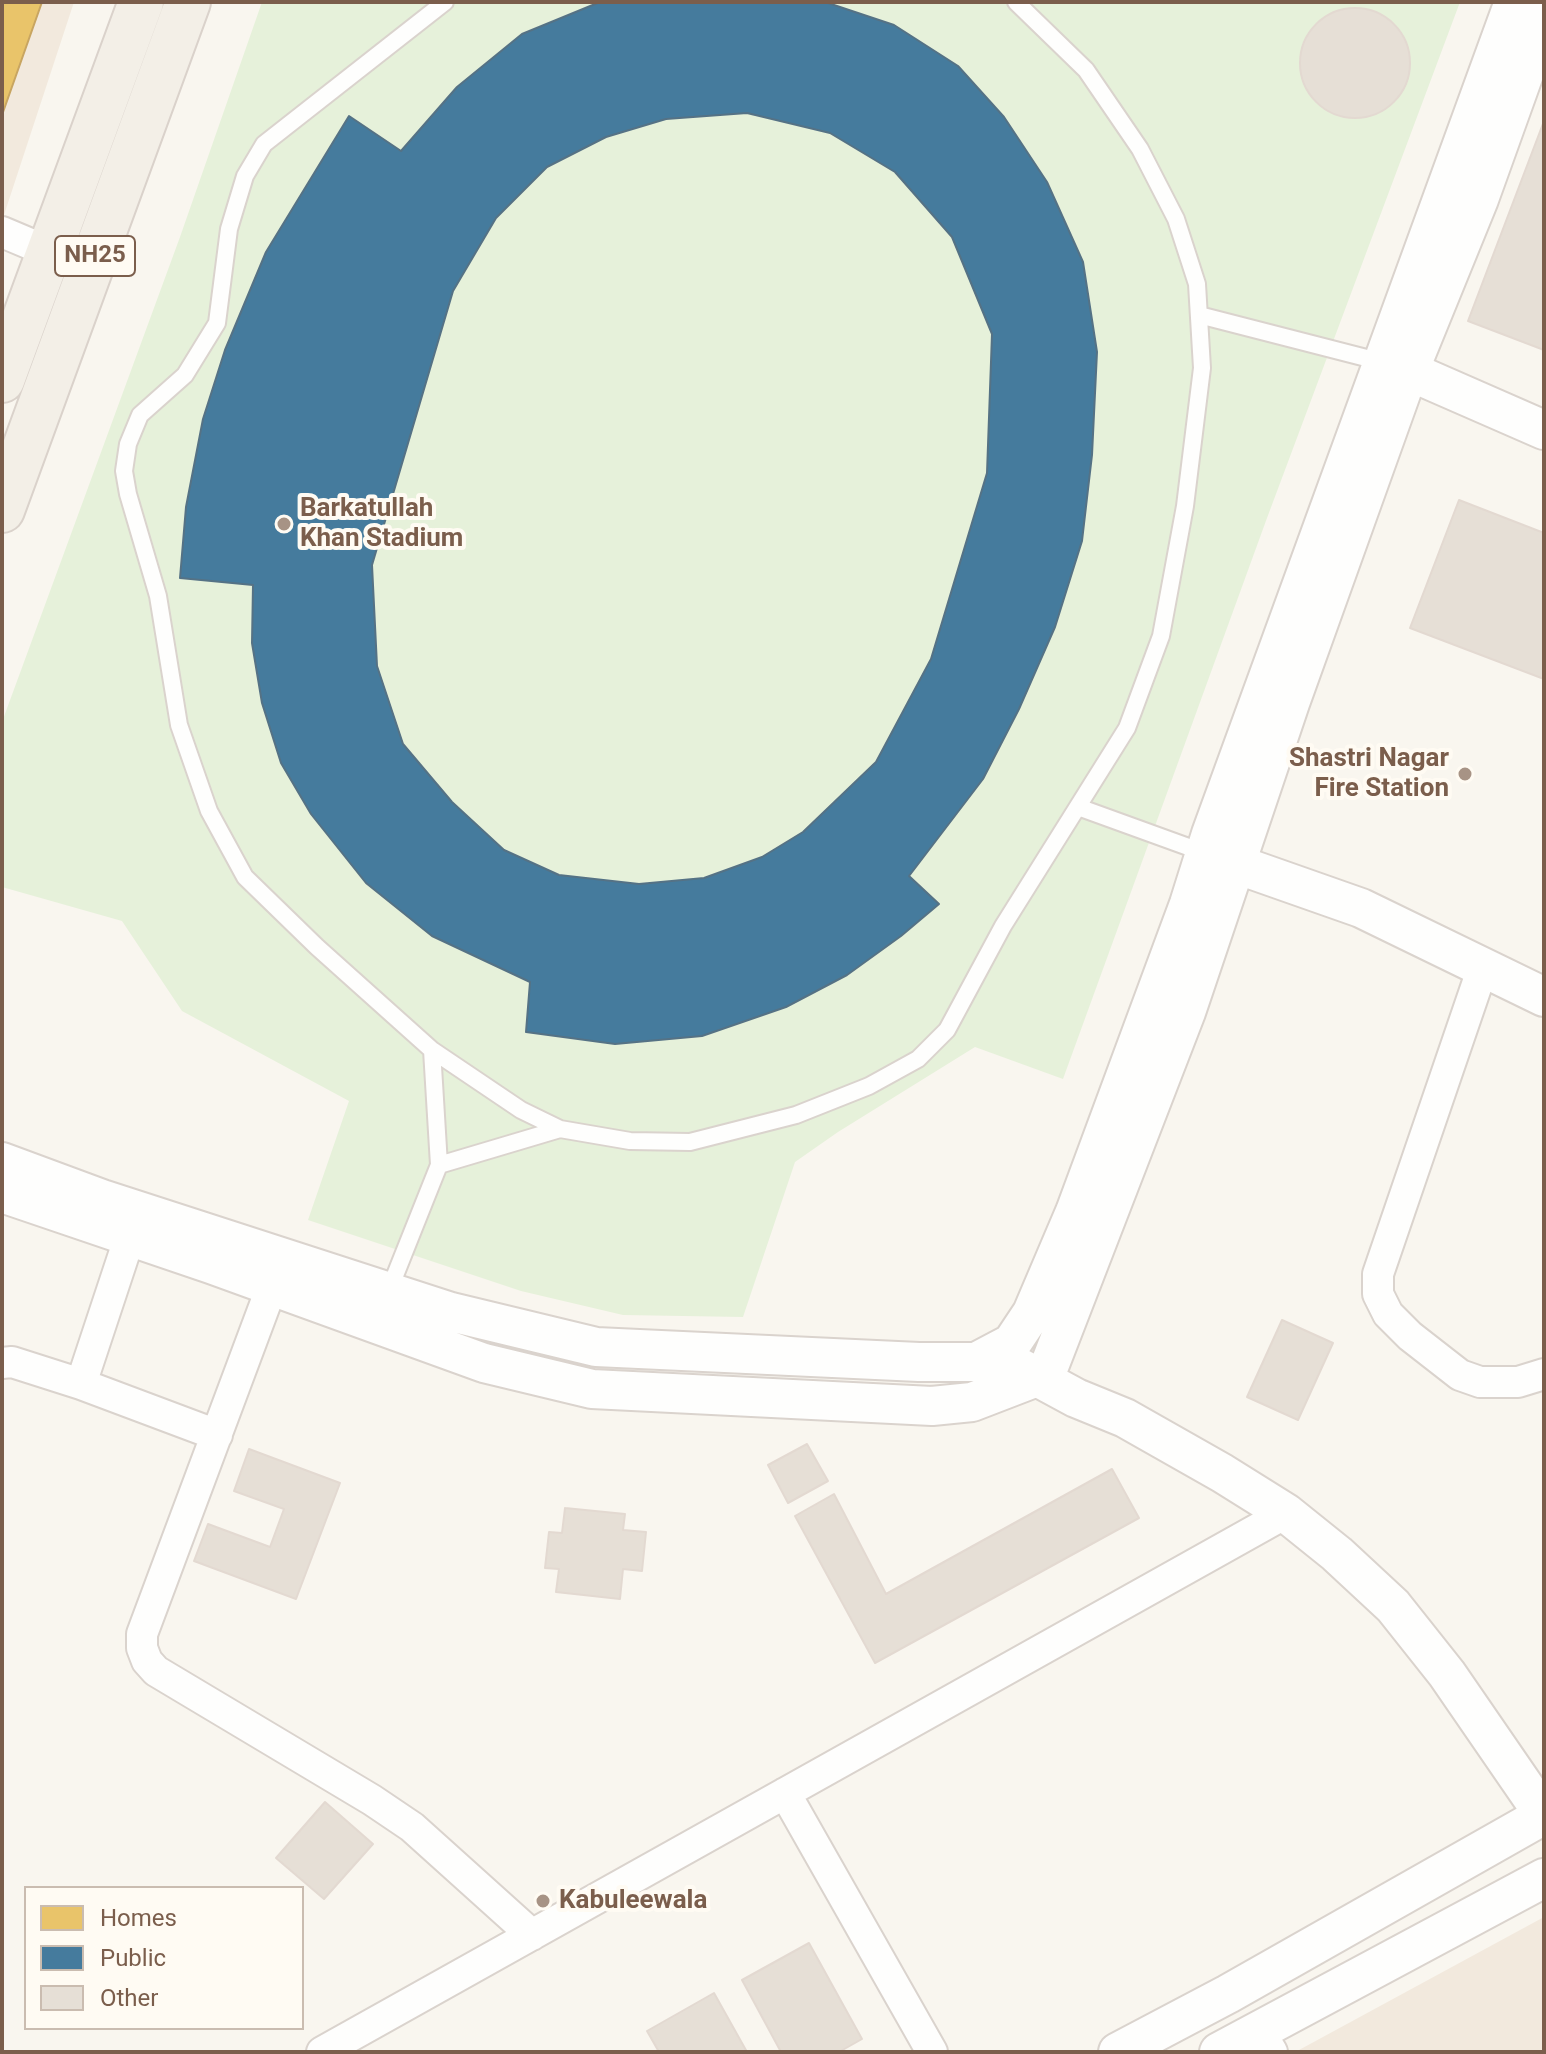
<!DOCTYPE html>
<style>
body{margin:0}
#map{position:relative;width:1546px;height:2054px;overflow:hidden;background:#f9f6ef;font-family:Roboto,sans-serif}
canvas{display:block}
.frame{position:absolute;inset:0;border:4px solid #7b5e4c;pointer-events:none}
.legend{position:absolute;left:24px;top:1886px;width:280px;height:144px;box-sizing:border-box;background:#fffbf3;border:2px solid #cabcb0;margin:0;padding:10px 14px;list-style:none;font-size:24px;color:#7b5e4c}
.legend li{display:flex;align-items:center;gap:16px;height:40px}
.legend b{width:40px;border:2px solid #cabcb0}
</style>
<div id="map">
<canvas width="1546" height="2054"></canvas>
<div class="frame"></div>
<ul class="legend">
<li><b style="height:22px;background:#e9c46a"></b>Homes</li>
<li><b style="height:22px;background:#457b9d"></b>Public</li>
<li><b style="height:22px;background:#e6dfd6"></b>Other</li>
</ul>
</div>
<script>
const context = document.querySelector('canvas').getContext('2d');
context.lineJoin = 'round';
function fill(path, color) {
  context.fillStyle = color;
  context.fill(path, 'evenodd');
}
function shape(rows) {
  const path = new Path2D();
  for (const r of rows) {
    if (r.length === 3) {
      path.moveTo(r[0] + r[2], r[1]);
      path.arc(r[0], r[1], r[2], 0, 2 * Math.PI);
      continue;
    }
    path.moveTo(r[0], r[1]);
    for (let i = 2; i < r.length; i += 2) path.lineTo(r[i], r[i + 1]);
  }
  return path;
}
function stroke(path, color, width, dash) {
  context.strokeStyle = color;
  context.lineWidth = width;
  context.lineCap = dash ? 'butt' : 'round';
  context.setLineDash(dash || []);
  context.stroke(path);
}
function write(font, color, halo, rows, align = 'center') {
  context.font = font + ' Roboto,sans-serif';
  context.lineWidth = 8;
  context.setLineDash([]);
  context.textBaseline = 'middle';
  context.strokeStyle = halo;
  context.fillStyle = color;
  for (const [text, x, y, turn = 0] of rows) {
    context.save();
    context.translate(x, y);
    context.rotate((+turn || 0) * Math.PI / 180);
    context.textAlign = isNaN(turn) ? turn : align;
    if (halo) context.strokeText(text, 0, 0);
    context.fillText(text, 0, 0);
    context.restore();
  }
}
fill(shape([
 [2,2,74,2,2,221],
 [1544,1917,1544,2052,1300,2052,1299,2050]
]), '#f2e9dd');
fill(shape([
 [262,2,1460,2,1267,518,1063,1079,975,1047,838,1132,795,1162,743,1317,623,1315,521,1291,308,1220,349,1101,182,1011,122,921,2,887,2,722,180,237]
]), '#e6f1da');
const homes = shape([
 [2,2,42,2,2,115,2,2]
]);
fill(homes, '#e9c46a');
stroke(homes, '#c8a561', 2);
const public = shape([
 [600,2,825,2,894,25,958,66,1004,117,1047,182,1083,262,1097,352,1092,455,1082,541,1055,627,1019,709,983,779,909,876,939,904,901,936,847,975,786,1007,702,1036,615,1044,526,1032,530,982,432,936,366,883,311,814,281,763,262,703,252,643,253,585,180,578,186,507,203,419,225,350,266,252,349,116,401,151,457,87,522,34,600,2],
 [747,113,830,133,895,172,952,237,992,334,987,473,931,659,876,762,803,832,762,857,704,878,639,884,559,875,504,850,452,802,403,744,377,666,372,565,453,291,496,218,547,167,606,137,666,119,747,113]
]);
fill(public, '#457b9d');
stroke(public, '#557285', 2);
const building = shape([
 [1355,63,55],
 [1544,121,1544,350,1468,321,1544,121],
 [1459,500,1544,533,1544,679,1410,628,1459,500],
 [1282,1320,1333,1343,1298,1420,1247,1397,1282,1320],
 [807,1444,828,1481,788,1503,768,1465,807,1444],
 [249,1449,340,1483,296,1599,194,1561,208,1524,270,1547,284,1509,234,1491,249,1449],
 [1112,1469,1139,1518,875,1663,795,1516,834,1494,886,1594,1112,1469],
 [565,1508,625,1514,623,1530,646,1532,642,1571,623,1569,620,1599,556,1592,559,1569,545,1568,549,1532,562,1533,565,1508],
 [325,1802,373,1844,324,1899,276,1858,325,1802],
 [809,1943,862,2039,839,2052,781,2052,742,1980,809,1943],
 [714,1993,747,2052,659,2052,647,2031,714,1993]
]);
fill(building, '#e6dfd6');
stroke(building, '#e3d9d1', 2);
const service = shape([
 [1199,315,1382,362],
 [1078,807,1205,853],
 [432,1050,521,1110,560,1129,630,1141,690,1142,796,1115,869,1086,918,1059,947,1030,1003,926,1127,728,1161,636,1185,506,1202,368,1197,284,1176,219,1140,149,1086,70,1016,2],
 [439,1165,560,1129],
 [388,1293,439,1165,432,1050,317,947,245,877,209,811,179,725,158,596,128,494,124,471,128,444,140,415,185,375,217,323,229,229,245,176,264,144,445,2]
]);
const minor = shape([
 [2,232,66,259],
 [1483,967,1378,1274,1378,1294,1388,1314,1410,1336,1460,1375,1480,1382,1518,1382,1544,1374],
 [130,1236,81,1384,217,1435],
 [272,1286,142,1634,142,1648,147,1661,156,1671,372,1800,412,1827,532,1935],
 [2,1363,12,1362,81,1384],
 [785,1793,932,2052],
 [1259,2030,1272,2052],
 [322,2052,1286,1513]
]);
const tertiary = shape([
 [1384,363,1409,371,1544,430],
 [1216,857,1361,908,1544,997],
 [2,1162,102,1199,451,1312,596,1347,919,1362,976,1362,1012,1343,1032,1313,1075,1212,1189,904,1211,834,1514,2],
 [2,1193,211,1264,484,1363,592,1389,932,1406,972,1402,1037,1377,1050,1364,1186,1012,1290,703,1409,371,1479,199,1544,18],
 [1015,1365,1076,1398,1125,1418,1222,1473,1286,1513,1337,1554,1393,1606,1447,1674,1544,1815],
 [1118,2052,1228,1994,1544,1815],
 [1219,2052,1544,1878]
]);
const primary = shape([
 [2,380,141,2],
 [2,510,188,2]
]);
stroke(service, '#dad3cd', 20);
stroke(minor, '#dad3cd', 34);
stroke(tertiary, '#dad3cd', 42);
stroke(primary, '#dad2cb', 48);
stroke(service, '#fefefd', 16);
stroke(minor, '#fefefd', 30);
stroke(tertiary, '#fefefd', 38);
stroke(primary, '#f3efe7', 44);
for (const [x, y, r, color] of [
 [284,524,8,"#a79385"],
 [1465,774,8,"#a79385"],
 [543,1901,8,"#a79385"]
]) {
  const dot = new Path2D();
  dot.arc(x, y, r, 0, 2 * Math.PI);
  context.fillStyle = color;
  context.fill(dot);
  stroke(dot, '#fffbf3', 3);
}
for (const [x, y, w] of [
 [95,256,80]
]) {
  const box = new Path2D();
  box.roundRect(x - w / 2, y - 20, w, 40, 6);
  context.fillStyle = '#fffbf3';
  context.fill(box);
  stroke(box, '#7b5e4c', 2);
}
write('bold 24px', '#7b5e4c', null, [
 ["NH25",95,256]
]);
write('bold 26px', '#7b5e4c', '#fffbf3', [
 ["Barkatullah",300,509],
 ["Khan Stadium",300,539],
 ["Shastri Nagar",1449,759,"right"],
 ["Fire Station",1449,789,"right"],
 ["Kabuleewala",559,1901]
], 'left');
</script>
